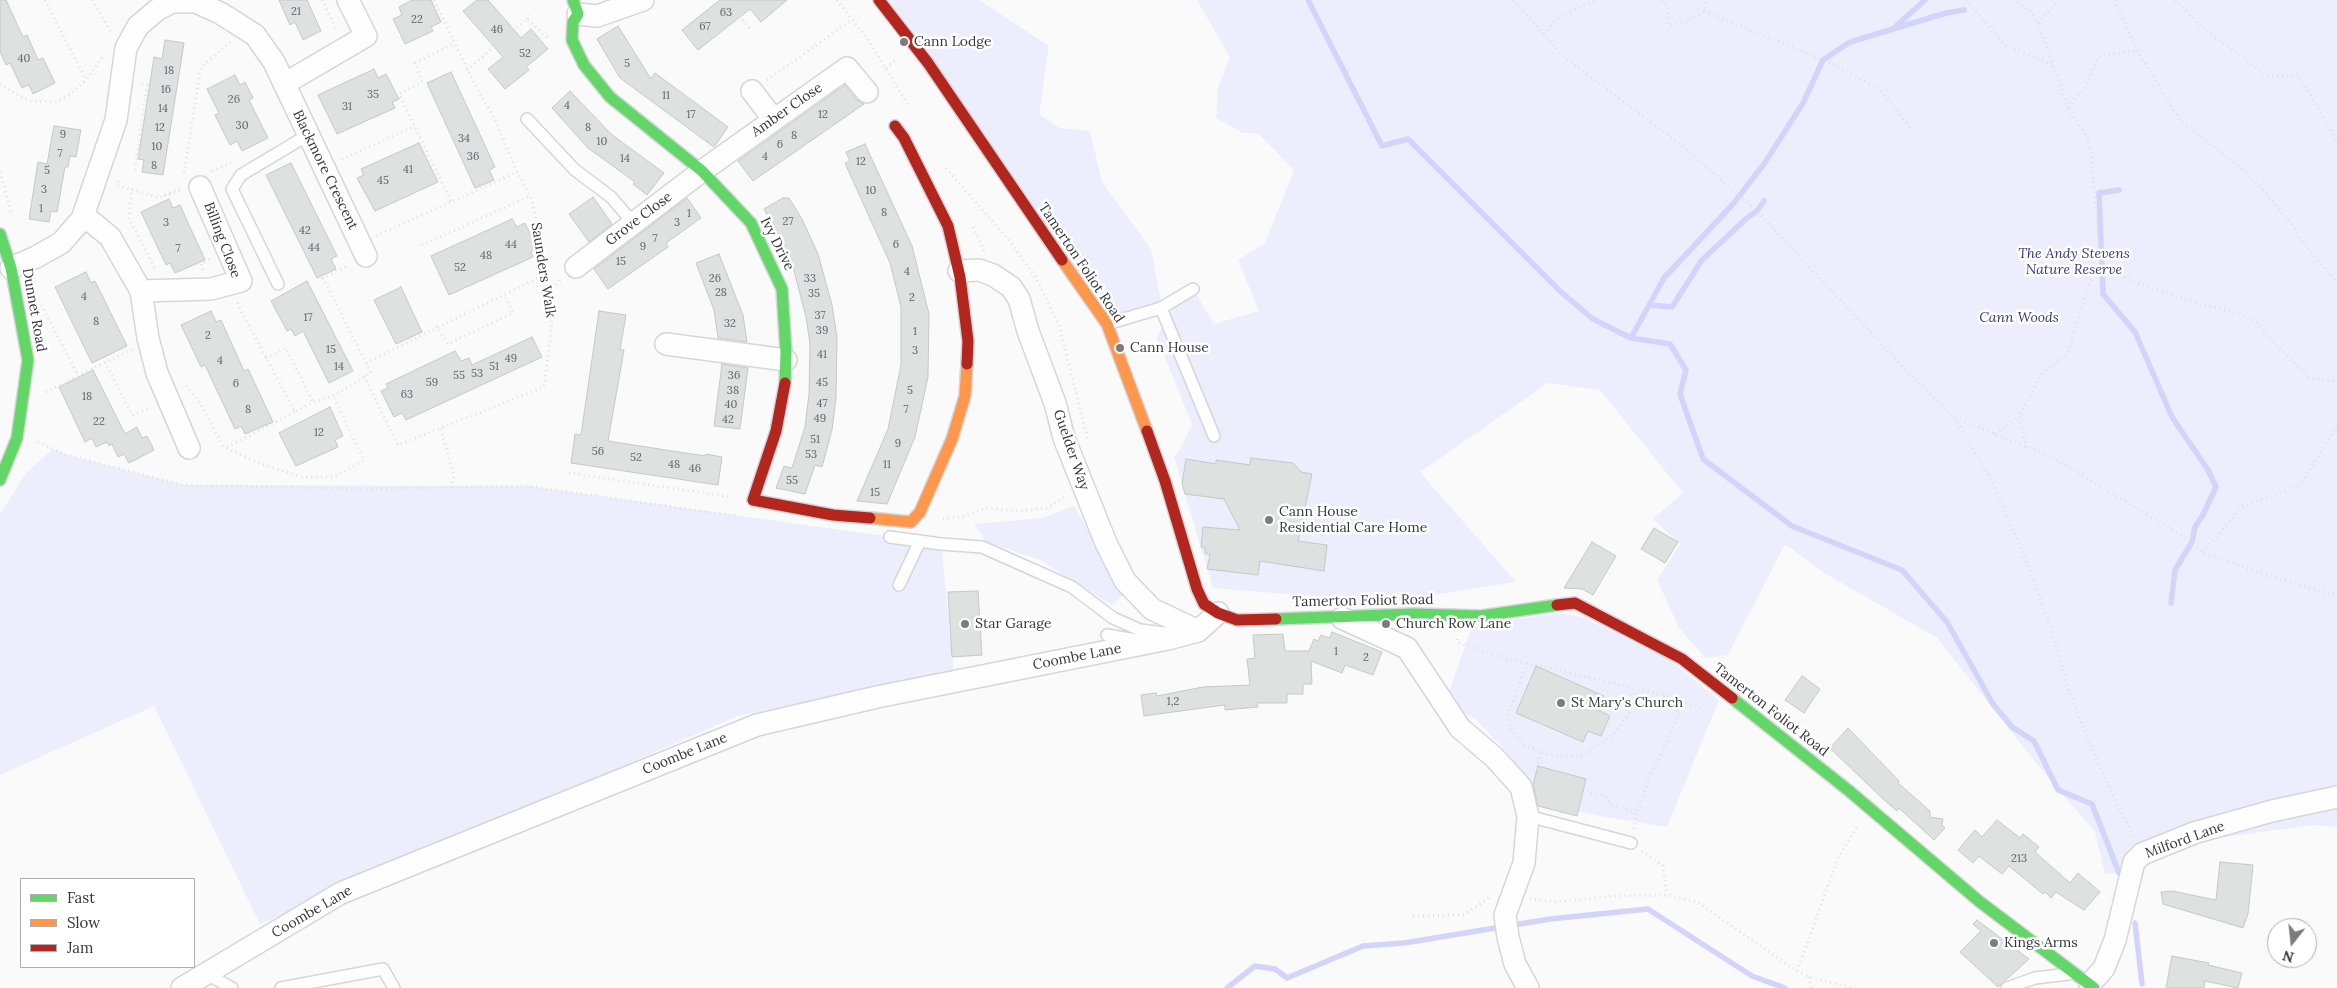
<!DOCTYPE html>
<style>
body{margin:0}
#map{position:relative;width:2337px;height:988px;overflow:hidden;background:#fafafb;font-family:Lora,serif}
canvas{display:block}
.legend{position:absolute;left:20px;top:878px;width:175px;height:90px;box-sizing:border-box;background:#fff;border:1px solid #afafb1;margin:0;padding:6px 9px;list-style:none;font-size:15px;color:#36373d}
.legend li{display:flex;align-items:center;gap:10px;height:25px}
.legend b{width:25px;border:1px solid #afafb1}
.north{position:absolute;left:2267px;top:918px;width:50px;height:50px;box-sizing:border-box;background:#fff;border:1px solid #afafb1;border-radius:50%;rotate:196deg;font-size:14px;font-weight:700;line-height:20px;text-align:center;color:#36373d}
.north::after{content:'';display:block;margin:auto;width:18px;height:22px;background:#7b7b80;clip-path:polygon(50% 0,100% 100%,50% 72%,0 100%)}
</style>
<div id="map">
<canvas width="2337" height="988"></canvas>
<ul class="legend">
<li><b style="height:6px;background:#63d668"></b>Fast</li>
<li><b style="height:6px;background:#ff974d"></b>Slow</li>
<li><b style="height:6px;background:#b3261e"></b>Jam</li>
</ul>
<div class="north">N</div>
</div>
<script>
const context = document.querySelector('canvas').getContext('2d');
context.lineJoin = 'round';
function fill(path, color) {
  context.fillStyle = color;
  context.fill(path, 'evenodd');
}
function shape(rows) {
  const path = new Path2D();
  for (const r of rows) {
    path.moveTo(r[0], r[1]);
    for (let i = 2; i < r.length; i += 2) path.lineTo(r[i], r[i + 1]);
  }
  return path;
}
function stroke(path, color, width, dash) {
  context.strokeStyle = color;
  context.lineWidth = width;
  context.lineCap = dash ? 'butt' : 'round';
  context.setLineDash(dash || []);
  context.stroke(path);
}
function write(font, color, halo, rows, align = 'center') {
  context.font = font + ' Lora,serif';
  context.lineWidth = 5;
  context.setLineDash([]);
  context.textBaseline = 'middle';
  context.strokeStyle = halo;
  context.fillStyle = color;
  for (const [text, x, y, turn = 0] of rows) {
    context.save();
    context.translate(x, y);
    context.rotate((+turn || 0) * Math.PI / 180);
    context.textAlign = isNaN(turn) ? turn : align;
    if (halo) context.strokeText(text, 0, 0);
    context.fillText(text, 0, 0);
    context.restore();
  }
}
fill(shape([
 [888,0,979,0,1049,46,1039,114,1059,128,1090,131,1102,182,1151,249,1161,301,1109,319],
 [1197,0,2337,0,2337,827,2312,825,2175,844,2142,871,2105,874,2095,832,2037,764,1937,638,1823,572,1785,544,1728,655,1706,658,1679,628,1657,580,1680,544,1653,519,1683,493,1600,390,1548,383,1420,472,1516,582,1387,602,1213,588,1174,457,1180,450,1192,424,1157,338,1170,309,1196,294,1214,324,1259,311,1238,260,1265,243,1294,170,1258,133,1243,133,1216,118,1218,88,1230,57],
 [53,449,67,455,183,485,528,486,941,544,954,673,738,716,260,924,154,706,0,775,0,514,26,473],
 [1074,506,1125,593,1112,605,1040,560,986,542,974,524,1043,518],
 [1561,613,1585,618,1671,661,1719,700,1667,827,1600,816,1530,800,1526,780,1507,752,1476,720,1446,701,1472,626]
]), '#ecedfd');
stroke(shape([
 [1308,0,1382,146,1408,139,1561,292,1593,319,1631,338,1670,344,1686,370,1680,394,1703,459,1792,526,1902,570,1947,622,1993,704,2012,727,2034,741,2058,790,2092,804,2119,873],
 [1895,27,1925,0],
 [2119,190,2099,193,2103,294,2135,332,2172,417,2208,470,2216,487,2203,515,2195,527,2192,542,2175,570,2171,603],
 [1649,305,1672,307,1702,260,1747,218,1757,211,1764,201],
 [1631,338,1664,278,1733,204,1764,164,1803,103,1823,60,1850,42,1946,13,1964,10],
 [2135,923,2142,984],
 [1227,988,1255,966,1275,969,1287,978,1363,946,1404,943,1550,919,1648,909,1752,976,1785,988]
]), '#d2d4fa', 5.5);
const building = shape([
 [0,0,6,0,23,37,27,35,38,60,43,58,55,83,33,94,29,85,22,88,10,63,6,65,0,52,0,0],
 [279,0,307,0,321,31,303,40,295,22,290,25,279,0],
 [412,0,431,0,441,22,431,27,433,31,405,44,393,19,402,15,399,7,412,0],
 [477,0,488,0,521,38,531,29,548,49,526,67,529,70,505,89,488,69,503,57,463,11,477,0],
 [720,0,787,0,761,22,750,9,698,50,682,30,720,0],
 [618,26,651,79,655,73,728,127,714,147,620,78,597,39,618,26],
 [165,40,184,43,163,175,142,172,144,160,138,159,154,57,162,59,165,40],
 [374,69,378,78,386,74,399,99,392,102,395,108,337,134,318,95,374,69],
 [451,72,495,167,489,170,494,180,475,188,427,83,451,72],
 [235,75,240,85,245,82,253,98,249,100,268,138,242,151,237,141,230,145,215,115,219,113,207,89,235,75],
 [845,85,857,100,864,104,753,181,738,161,845,85],
 [570,91,611,134,664,173,647,195,633,184,635,182,588,148,552,108,570,91],
 [54,126,81,130,76,157,70,156,68,167,65,167,57,212,51,211,49,222,29,219,38,162,47,164,54,126],
 [419,143,438,182,375,211,357,178,364,175,361,169,419,143],
 [865,144,912,246,929,314,928,377,915,437,887,504,857,501,888,429,901,365,901,307,890,263,845,163,850,161,846,152,865,144],
 [291,163,337,256,331,259,336,269,317,278,266,175,291,163],
 [593,197,612,224,589,242,569,214,593,197],
 [687,198,701,218,666,243,668,247,608,289,594,269,687,198],
 [783,198,789,198,802,219,818,254,832,305,837,337,836,398,832,430,822,467,815,465,805,494,776,488,784,466,792,468,805,427,809,394,810,344,806,317,792,263,764,209,783,198],
 [169,199,173,208,180,205,205,260,175,273,170,263,166,265,141,212,169,199],
 [512,219,517,227,525,223,537,248,531,252,533,257,449,295,431,256,512,219],
 [719,254,743,315,747,342,718,338,714,310,696,263,719,254],
 [86,272,91,283,95,281,127,346,92,363,55,287,86,272],
 [307,281,353,371,329,383,303,331,295,336,291,329,287,331,271,301,307,281],
 [401,287,422,332,396,344,374,300,401,287],
 [211,311,216,322,221,320,244,371,248,369,273,422,245,434,241,426,235,429,205,365,201,367,181,325,211,311],
 [599,311,626,315,620,350,624,350,608,441,705,456,706,454,722,457,718,485,571,463,575,434,581,435,599,311],
 [532,337,542,357,406,420,402,413,394,417,381,391,388,388,386,384,455,351,461,361,469,358,472,365,532,337],
 [722,364,748,368,740,429,714,426,722,364],
 [93,370,125,434,137,427,142,438,147,436,154,450,129,463,124,454,118,457,112,444,109,446,107,442,96,447,92,438,85,442,59,387,93,370],
 [330,407,343,436,335,440,338,447,296,466,279,433,330,407],
 [1251,458,1293,463,1301,472,1312,474,1298,541,1327,545,1324,571,1260,561,1258,575,1207,569,1210,555,1205,553,1205,548,1201,547,1203,527,1240,530,1224,499,1185,494,1182,484,1186,459,1216,464,1216,460,1250,465,1251,458],
 [1654,528,1678,542,1665,563,1641,549,1654,528],
 [1592,542,1616,556,1593,595,1582,589,1564,588,1592,542],
 [978,591,982,655,952,657,948,592,978,591],
 [1332,632,1382,652,1373,675,1345,665,1342,673,1311,661,1312,684,1303,684,1303,694,1287,694,1287,703,1257,703,1258,707,1225,710,1225,705,1144,716,1141,695,1156,693,1157,696,1203,687,1250,685,1247,659,1255,658,1253,635,1283,634,1285,651,1309,651,1314,639,1318,641,1321,635,1330,638,1332,632],
 [1536,666,1604,696,1598,710,1610,716,1601,736,1588,731,1583,742,1516,713,1536,666],
 [1802,676,1820,689,1804,713,1785,700,1802,676],
 [1848,728,1899,781,1898,783,1930,811,1930,817,1943,819,1942,825,1945,828,1934,840,1899,808,1897,811,1883,799,1830,748,1848,728],
 [1538,766,1586,779,1577,816,1538,806,1533,785,1538,766],
 [1997,820,2020,838,2023,834,2039,847,2035,852,2070,883,2078,873,2100,892,2084,910,2056,892,2051,898,2045,892,2043,894,2009,866,2002,874,1979,856,1973,863,1958,850,1975,830,1982,837,1997,820],
 [2220,862,2253,865,2248,914,2243,928,2163,904,2161,892,2172,891,2216,900,2220,862],
 [1977,920,2029,959,1998,987,1960,952,1981,931,1973,924,1977,920],
 [2172,956,2209,963,2208,965,2242,973,2238,988,2205,981,2204,988,2166,988,2172,956]
]);
fill(building, '#dde1e0');
stroke(building, '#c6c8c7', 1);
const lane = shape([
 [527,119,575,170,611,197,634,224],
 [278,284,232,189,241,175,308,135],
 [1161,308,1193,289],
 [1107,324,1161,308,1214,436],
 [890,537,941,544,982,547,1072,587,1113,618,1140,630,1165,633],
 [899,585,920,541],
 [1107,635,1136,640],
 [1528,816,1631,843],
 [207,974,232,988],
 [281,988,383,969,394,988],
 [2007,988,2035,978,2069,974]
]);
const street = shape([
 [578,14,597,16,643,0],
 [284,84,366,36,348,0],
 [752,91,774,120],
 [82,219,92,222,110,237,141,291,148,338,157,373,189,448],
 [576,267,702,171,847,68,867,92],
 [11,268,36,257,61,243,82,219,116,120,126,48,138,26,157,10,172,2,196,2,220,13,255,35,274,62,366,256],
 [959,271,979,270,993,275,1011,287,1019,299,1028,331,1055,403,1064,438,1106,543,1125,581,1152,609,1198,631],
 [141,291,211,289,241,281,200,187],
 [666,344,786,360],
 [1342,618,1407,648,1460,728,1495,758,1521,787,1528,816,1524,863,1505,915,1508,937,1515,964,1528,988],
 [2090,984,2104,968,2115,940,2134,862,2142,854,2194,833,2272,811,2337,797],
 [182,988,341,893,757,725,877,697,1168,639,1198,631,1218,613]
]);
const fast = shape([
 [573,0,578,14,573,22,572,40,584,65,610,97,702,171,751,223,782,289,786,352,785,383],
 [0,234,11,268,28,360,17,438,0,480],
 [1276,619,1414,614,1481,616,1557,605],
 [1732,698,1848,790,1980,902,2094,988]
]);
const slow = shape([
 [1062,260,1107,324,1147,431],
 [870,518,911,522,920,512,952,439,965,396,967,364]
]);
const jam = shape([
 [879,0,928,63,1062,260],
 [895,126,904,138,948,226,960,277,968,341,967,364],
 [785,383,776,431,753,500,833,515,870,518],
 [1147,431,1165,481,1197,589,1204,604,1218,613,1237,620,1276,619],
 [1557,605,1575,603,1682,659,1732,698]
]);
stroke(lane, '#d6d6da', 14);
stroke(street, '#d6d6da', 24);
stroke(fast, '#d6d6da', 14);
stroke(slow, '#d6d6da', 14);
stroke(jam, '#d6d6da', 14);
stroke(shape([
 [45,0,86,80],
 [92,0,112,34],
 [322,0,337,31],
 [727,0,752,31],
 [837,0,869,41,909,107],
 [1513,0,1564,57,1682,146,1757,211,1905,369,1954,417,1989,476,2024,555,2050,626,2070,694,2103,775,2134,838],
 [1662,0,1668,7,1668,25,1687,22,1704,11,1707,0],
 [1966,0,2004,45,2053,65],
 [2013,0,2030,11,2038,23,2068,107,2087,137,2091,149,2100,262,2088,287,2068,353,2042,373,2019,417,2027,448],
 [2115,0,2116,5,2140,55,2179,119,2244,171,2265,192,2294,227,2299,238,2337,282],
 [2175,0,2201,27,2269,77,2299,75,2337,142],
 [1704,11,1823,60,1880,89,1911,129],
 [527,19,529,14],
 [2038,23,2058,0],
 [1544,34,1556,19,1595,0],
 [886,68,897,59],
 [467,70,527,19,549,39],
 [767,80,851,20],
 [0,84,28,101,56,102,69,95,86,80,104,55],
 [2068,107,2085,88,2098,57,2137,50],
 [342,159,415,126],
 [946,168,1008,239,1035,276,1059,325,1088,440],
 [135,170,147,85,141,84],
 [212,171,231,163],
 [0,172,12,215],
 [184,173,201,67,230,42],
 [118,181,117,185,159,198,182,187],
 [132,188,129,219,156,270],
 [164,196,181,191],
 [451,201,399,94,422,82,415,63,455,43],
 [973,227,984,251],
 [376,236,517,172],
 [422,245,530,196],
 [2108,266,2127,279,2183,299,2240,314,2256,322,2275,344,2310,378,2337,382],
 [203,270,201,264,211,258],
 [548,291,562,279],
 [237,303,295,412,313,402,333,396,371,373,323,278,349,265],
 [41,305,78,375],
 [436,326,448,344,513,313,504,294],
 [266,358,286,348,313,402],
 [105,362,132,415,151,407],
 [366,363,546,274],
 [364,376,398,445,544,387,552,325,543,248,531,198,517,172,493,116,474,83,434,0],
 [186,386,200,403,223,446,261,464,302,477,335,477,364,460,333,396],
 [46,392,132,349],
 [1955,418,2052,457,2192,542,2203,552,2260,573,2337,596],
 [441,429,454,476,451,488],
 [1995,434,2019,417],
 [38,442,67,455,183,485,365,489,528,486,736,516],
 [227,447,295,412],
 [569,473,732,497],
 [943,519,963,516,986,508,1018,511,1047,508,1066,496],
 [2203,552,2242,507,2301,484,2337,426],
 [1457,639,1457,642,1505,658,1664,695,1705,709],
 [1527,663,1508,714,1511,730,1524,745,1549,755,1581,756,1613,735,1629,714,1635,690],
 [1535,773,1541,752],
 [1591,793,1604,796,1611,804,1637,814,1648,781,1680,713,1668,705,1664,695],
 [1634,829,1637,814],
 [1642,851,1663,866,1667,895],
 [1530,899,1556,902,1611,896,1667,895,1697,902,1797,971,1809,977,1853,988],
 [1413,916,1464,915,1490,897],
 [1797,971,1838,858,1857,827],
 [1809,977,1811,988]
]), '#e0e0e1', 3, [1, 4]);
stroke(lane, '#fefefe', 11);
stroke(street, '#fefefe', 21);
stroke(fast, '#63d668', 11);
stroke(slow, '#ff974d', 11);
stroke(jam, '#b3261e', 11);
for (const [x, y, r, color] of [
 [904,42,5,"#7b7b80"],
 [1120,348,5,"#7b7b80"],
 [1269,520,5,"#7b7b80"],
 [965,624,5,"#7b7b80"],
 [1386,624,5,"#7b7b80"],
 [1561,703,5,"#7b7b80"],
 [1994,943,5,"#7b7b80"]
]) {
  const dot = new Path2D();
  dot.arc(x, y, r, 0, 2 * Math.PI);
  context.fillStyle = color;
  context.fill(dot);
  stroke(dot, '#fff', 2);
}
write('11px', '#626468', null, [
 ["21",296,12],
 ["63",726,13],
 ["22",417,20],
 ["67",705,27],
 ["46",497,30],
 ["52",525,54],
 ["40",24,59],
 ["5",627,64],
 ["18",169,71],
 ["16",166,90],
 ["35",373,95],
 ["11",666,96],
 ["26",234,100],
 ["4",567,106],
 ["31",347,107],
 ["14",163,109],
 ["17",691,115],
 ["12",823,115],
 ["30",242,126],
 ["12",160,128],
 ["8",588,128],
 ["9",63,135],
 ["8",794,136],
 ["34",464,139],
 ["10",602,142],
 ["6",780,145],
 ["10",157,147],
 ["7",60,154],
 ["36",473,157],
 ["4",765,157],
 ["14",625,159],
 ["12",861,162],
 ["8",154,166],
 ["41",408,170],
 ["5",47,171],
 ["45",383,181],
 ["3",44,190],
 ["10",871,191],
 ["1",41,209],
 ["8",884,213],
 ["1",689,214],
 ["27",788,222],
 ["3",166,223],
 ["3",677,223],
 ["42",305,231],
 ["7",655,239],
 ["44",511,245],
 ["6",896,245],
 ["9",643,247],
 ["44",314,248],
 ["7",178,249],
 ["48",486,256],
 ["15",621,262],
 ["52",460,268],
 ["4",907,272],
 ["26",715,279],
 ["33",810,279],
 ["28",721,293],
 ["35",814,294],
 ["4",84,297],
 ["2",912,298],
 ["37",820,316],
 ["17",308,318],
 ["8",96,322],
 ["32",730,324],
 ["39",822,331],
 ["1",915,332],
 ["2",208,336],
 ["15",331,350],
 ["3",915,351],
 ["41",822,355],
 ["49",511,359],
 ["4",220,361],
 ["14",339,367],
 ["51",494,367],
 ["53",477,374],
 ["55",459,376],
 ["36",734,376],
 ["59",432,383],
 ["45",822,383],
 ["6",236,384],
 ["38",733,391],
 ["5",910,391],
 ["63",407,395],
 ["18",87,397],
 ["47",822,404],
 ["40",731,405],
 ["8",248,410],
 ["7",906,410],
 ["49",820,419],
 ["42",728,420],
 ["22",99,422],
 ["12",319,433],
 ["51",815,440],
 ["9",898,444],
 ["56",598,452],
 ["53",811,455],
 ["52",636,458],
 ["48",674,465],
 ["11",887,465],
 ["46",695,469],
 ["55",792,481],
 ["15",875,493],
 ["1",1336,652],
 ["2",1366,658],
 ["1,2",1173,702],
 ["213",2019,859]
]);
write('14px', '#36373d', '#fff', [
 ["Cann Lodge",914,42],
 ["Cann House",1130,348],
 ["Cann House",1279,512],
 ["Residential Care Home",1279,528],
 ["Star Garage",975,624],
 ["Church Row Lane",1396,624],
 ["St Mary's Church",1571,703],
 ["Kings Arms",2004,943]
], 'left');
write('14px', '#36373d', '#fff', [
 ["Amber Close",787,110,-35],
 ["Blackmore Crescent",325,170,64],
 ["Grove Close",639,219,-37],
 ["Billing Close",222,240,69],
 ["Ivy Drive",777,244,63],
 ["Tamerton Foliot Road",1081,263,56],
 ["Saunders Walk",543,270,81],
 ["Dunnet Road",34,310,80],
 ["Guelder Way",1071,450,71],
 ["Tamerton Foliot Road",1363,601,-1],
 ["Coombe Lane",1077,657,-11],
 ["Tamerton Foliot Road",1771,710,38],
 ["Coombe Lane",685,754,-22],
 ["Milford Lane",2185,840,-20],
 ["Coombe Lane",312,912,-30]
]);
write('italic 14px', '#3c3782', '#fff', [
 ["The Andy Stevens",2074,254],
 ["Nature Reserve",2074,270],
 ["Cann Woods",2019,318]
]);
</script>
